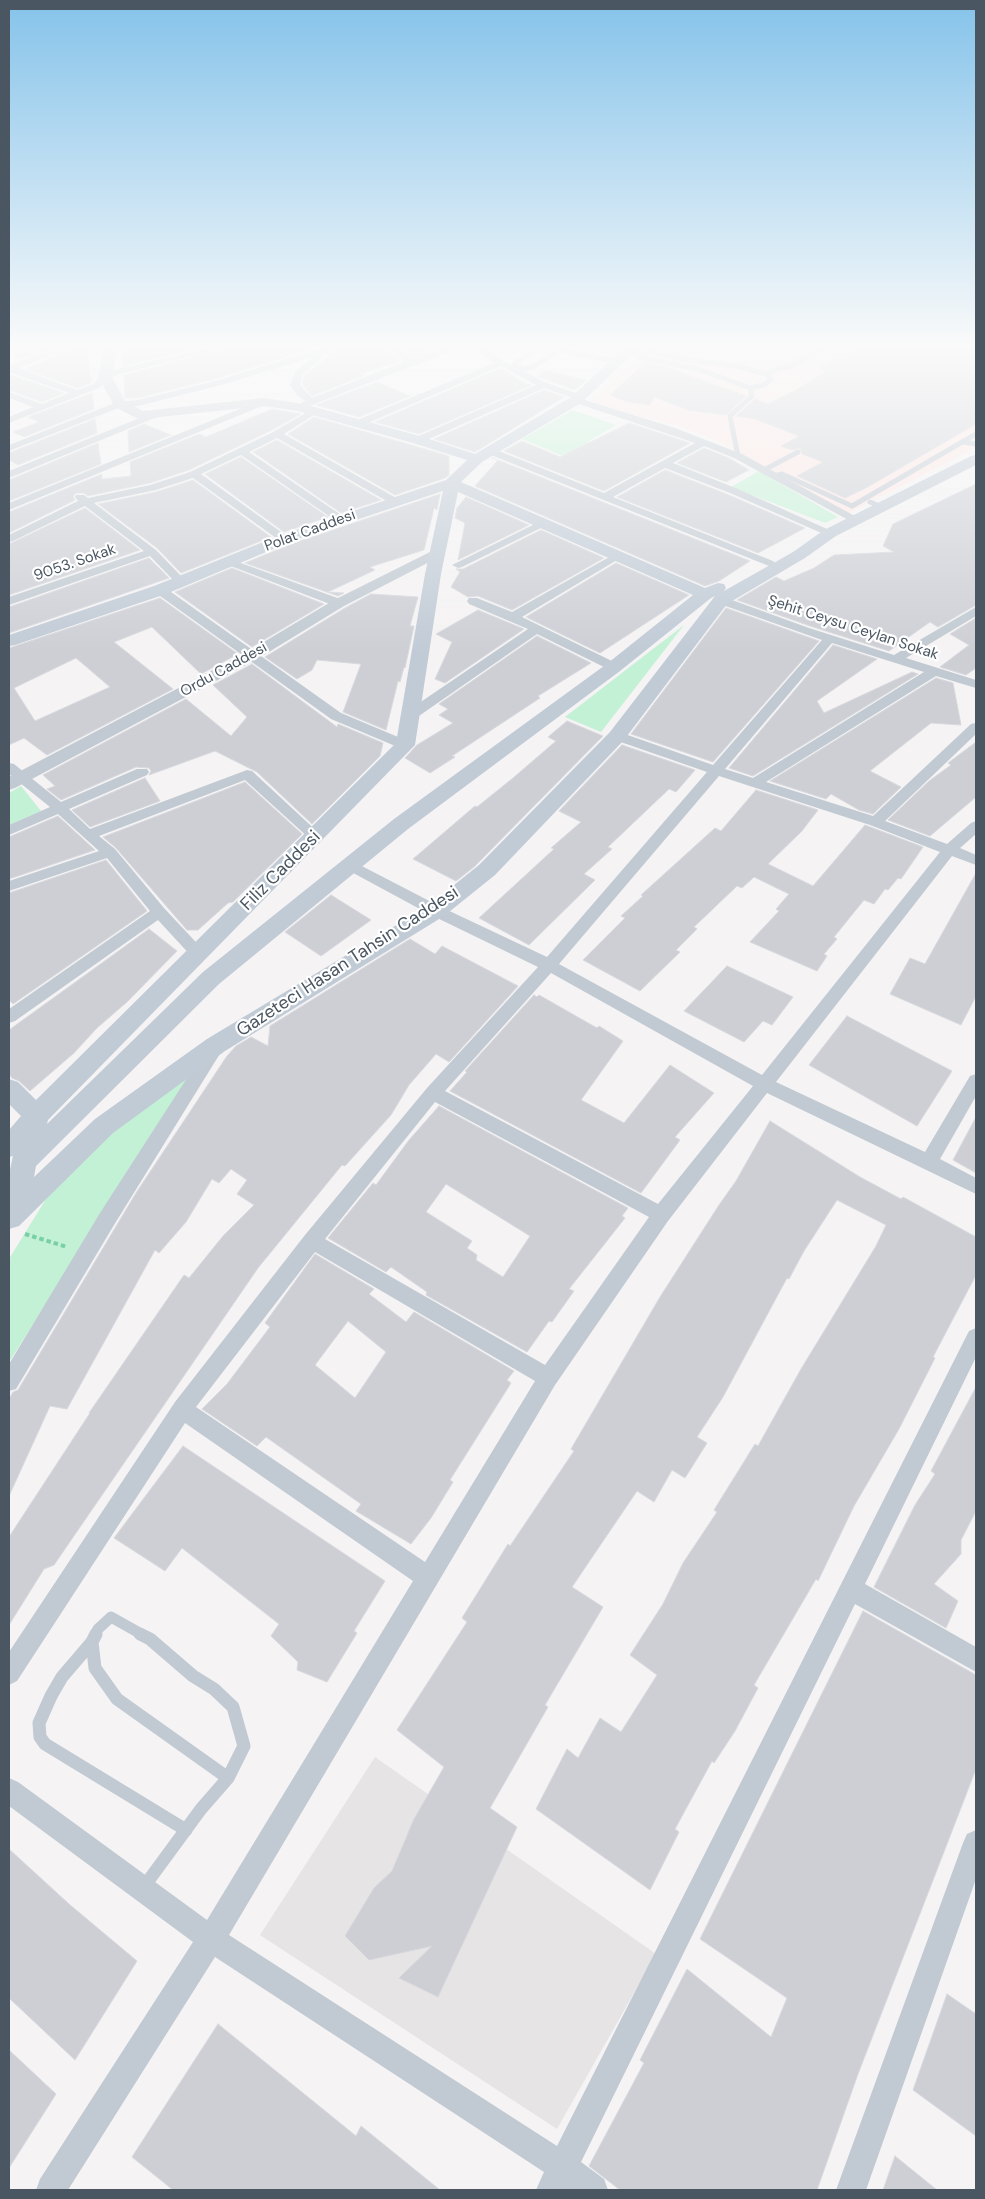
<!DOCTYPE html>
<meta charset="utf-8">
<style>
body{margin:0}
#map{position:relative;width:985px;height:2199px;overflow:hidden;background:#f5f3f3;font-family:"DM Sans",sans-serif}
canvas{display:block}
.frame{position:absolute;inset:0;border:10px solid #4a5661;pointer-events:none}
</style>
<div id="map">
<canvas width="985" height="2199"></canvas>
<div class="frame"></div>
</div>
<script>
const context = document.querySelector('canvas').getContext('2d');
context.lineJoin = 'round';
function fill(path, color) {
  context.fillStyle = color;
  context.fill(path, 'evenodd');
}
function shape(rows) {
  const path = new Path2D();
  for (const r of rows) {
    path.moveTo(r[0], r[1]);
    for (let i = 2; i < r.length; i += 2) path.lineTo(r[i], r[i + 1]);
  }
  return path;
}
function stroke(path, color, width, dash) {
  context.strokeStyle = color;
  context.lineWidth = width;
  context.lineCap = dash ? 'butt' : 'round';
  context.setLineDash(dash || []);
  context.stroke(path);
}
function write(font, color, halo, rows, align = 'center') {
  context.font = font + ' "DM Sans",sans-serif';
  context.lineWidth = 4.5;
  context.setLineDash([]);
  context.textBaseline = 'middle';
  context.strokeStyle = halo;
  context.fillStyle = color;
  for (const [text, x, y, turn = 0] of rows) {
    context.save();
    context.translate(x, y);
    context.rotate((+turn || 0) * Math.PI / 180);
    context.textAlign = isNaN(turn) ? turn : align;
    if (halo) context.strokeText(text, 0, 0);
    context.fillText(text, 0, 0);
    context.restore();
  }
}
fill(shape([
 [375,1757,656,1954,557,2129,260,1935]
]), '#e6e4e5');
fill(shape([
 [649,345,976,345,976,447,949,462,848,513,782,479,726,445,679,426,631,414,590,401,635,361]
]), '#fce8e6');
fill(shape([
 [573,410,616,425,587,442,604,449,577,462,522,439],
 [759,471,838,517,825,523,731,487],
 [684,625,601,732,565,717],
 [21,786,41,811,9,825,9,793],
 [194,1071,9,1362,9,1259,54,1186,113,1128]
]), '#c3f1d5');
const building = shape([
 [78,345,87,345,91,383,77,388,26,369,78,345],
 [122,345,212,345,123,366,122,345],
 [240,345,324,345,218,378,138,398,125,398,124,375,240,345],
 [347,345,384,345,400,361,360,374,363,376,312,396,302,384,304,376,335,351,347,345],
 [398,345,444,345,444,346,411,357,398,345],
 [861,345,921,345,936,350,942,347,976,356,976,424,866,488,845,498,797,476,823,462,802,454,800,448,792,450,781,446,799,436,755,419,736,416,755,399,768,404,798,389,825,372,818,367,861,345],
 [27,347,38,353,19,359,13,357,27,347],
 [645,363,666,367,746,396,726,415,688,410,654,397,650,405,628,402,610,395,645,363],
 [501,368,526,384,532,385,419,434,375,422,501,368],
 [545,370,587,380,574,390,537,376,545,370],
 [9,375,11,375,64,393,42,402,9,390,9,375],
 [377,382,410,396,359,417,316,405,377,382],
 [544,390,564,397,475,452,434,439,544,390],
 [92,393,94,409,24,437,13,432,39,422,28,417,92,393],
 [272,409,301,414,272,430,189,470,150,483,88,496,84,493,76,493,73,496,75,500,9,533,9,512,102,474,102,479,131,476,130,462,199,434,206,437,272,409],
 [314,417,449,456,449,475,445,478,395,495,288,434,314,417],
 [95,419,97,433,18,465,9,460,9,453,95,419],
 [629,423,690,443,604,491,504,451,522,441,560,457,629,423],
 [144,424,171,435,129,452,128,431,144,424],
 [277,440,381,500,341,513,253,452,277,440],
 [98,443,101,464,9,501,9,480,98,443],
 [704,448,729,458,749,470,726,482,677,463,704,448],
 [241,457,328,517,284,532,205,474,241,457],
 [492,458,493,458,750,561,719,581,705,586,475,486,498,460,492,458],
 [665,470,729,495,805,528,758,553,617,497,665,470],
 [193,480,271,537,181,573,157,548,98,504,156,492,193,480],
 [976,484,976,605,938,627,930,622,889,651,810,626,737,600,776,577,784,581,814,568,834,555,894,552,883,546,893,524,976,484],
 [440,494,437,510,434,508,424,550,370,567,375,570,328,592,344,593,338,596,245,563,291,544,440,494],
 [466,497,529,525,458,560,465,523,455,518,457,508,466,497],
 [85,508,140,550,9,595,9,544,85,508],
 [541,530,604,558,512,610,478,596,468,597,451,587,460,572,456,569,463,569,541,530],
 [149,558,169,578,9,633,9,607,149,558],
 [616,563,689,595,600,653,526,617,616,563],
 [232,568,324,604,252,647,175,592,232,568],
 [371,594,418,597,410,626,414,626,405,668,404,667,400,682,398,681,386,730,343,712,361,664,317,660,312,670,297,679,265,657,345,608,371,594],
 [160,598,238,654,201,674,152,627,114,642,173,689,47,755,24,738,9,745,9,648,160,598],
 [76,658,110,687,35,721,14,688,76,658],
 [726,608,819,641,713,762,631,734,726,608],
 [478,610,524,629,445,683,435,679,452,642,436,634,478,610],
 [976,618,976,668,966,675,940,667,969,645,950,634,976,618],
 [537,636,591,663,538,696,540,698,452,756,455,757,430,773,405,758,417,745,453,723,439,715,448,709,439,704,537,636],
 [833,645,877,659,817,701,824,713,912,672,918,674,753,776,729,768,833,645],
 [252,664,337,727,338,724,383,743,380,756,312,824,257,772,215,751,149,775,151,771,149,768,136,767,61,800,47,789,55,786,43,775,186,699,231,736,247,717,213,685,252,664],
 [936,678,953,683,961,725,931,723,870,771,901,787,873,814,859,810,831,794,826,799,770,781,936,678],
 [567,721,603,736,474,867,456,881,413,859,475,806,477,807,513,778,556,741,548,737,567,721],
 [976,742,976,797,930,836,888,820,929,781,951,765,948,763,976,742],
 [622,745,695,770,676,792,669,789,608,847,612,849,584,874,595,880,529,945,479,918,554,849,551,848,581,822,559,811,622,745],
 [145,778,160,801,90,827,72,810,145,778],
 [245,782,302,834,233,902,228,903,198,930,187,930,116,848,103,837,245,782],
 [756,790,818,810,802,831,768,864,813,886,865,825,923,847,901,879,898,878,888,890,885,889,874,904,864,900,834,937,837,939,824,954,827,956,817,971,750,942,779,911,776,909,789,894,754,877,742,888,737,886,694,927,697,929,676,950,680,952,640,991,583,960,625,918,621,916,643,896,641,895,715,828,721,831,756,790],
 [58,816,95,850,9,879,9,837,58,816],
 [106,860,147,911,13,1004,9,1000,9,893,106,860],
 [976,873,976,996,961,1025,890,994,910,958,925,964,976,873],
 [331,895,371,920,321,956,285,932,331,895],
 [149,929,177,951,127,1002,97,1028,74,1053,30,1091,19,1081,12,1078,9,1074,9,1030,149,929],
 [410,939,435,954,442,946,518,986,449,1062,436,1054,409,1085,391,1115,345,1166,342,1165,258,1268,54,1565,44,1569,9,1625,9,1537,90,1413,89,1413,184,1275,189,1278,223,1236,254,1205,237,1194,247,1180,231,1169,219,1183,212,1179,186,1222,159,1253,155,1250,67,1409,50,1406,9,1496,9,1399,13,1392,18,1390,136,1193,227,1056,236,1046,251,1037,268,1046,270,1026,410,939],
 [727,966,793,997,772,1025,763,1021,744,1042,684,1011,727,966],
 [534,995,537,997,539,995,597,1028,599,1026,623,1041,581,1100,624,1123,670,1065,714,1093,675,1137,680,1140,641,1193,450,1091,467,1072,465,1071,534,995],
 [847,1016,952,1071,917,1126,809,1065,847,1016],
 [439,1106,628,1208,622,1216,625,1218,569,1289,574,1291,552,1322,549,1321,527,1352,426,1295,427,1292,391,1267,386,1272,328,1238,373,1183,376,1185,409,1140,439,1106],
 [446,1184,530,1236,503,1277,476,1260,477,1255,467,1248,472,1241,426,1212,446,1184],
 [976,1117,976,1173,953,1160,976,1117],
 [770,1121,860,1177,901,1199,903,1197,976,1237,976,1275,933,1357,935,1358,899,1429,854,1506,818,1581,816,1579,754,1685,758,1688,735,1731,714,1763,712,1761,675,1829,679,1832,650,1890,536,1809,567,1749,578,1758,600,1718,621,1732,657,1675,630,1655,663,1604,683,1563,717,1512,714,1510,755,1444,758,1446,801,1369,876,1246,886,1225,837,1200,804,1251,789,1279,787,1278,723,1397,697,1437,707,1443,685,1478,672,1470,654,1502,637,1491,572,1587,603,1607,545,1705,548,1707,490,1808,517,1827,438,1997,399,1978,432,1946,369,1960,345,1936,374,1888,392,1871,414,1819,444,1767,397,1730,467,1622,462,1618,508,1544,510,1546,574,1451,571,1449,660,1297,719,1205,736,1181,770,1121],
 [315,1254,374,1289,369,1294,406,1322,414,1312,514,1371,507,1380,511,1383,450,1480,453,1482,431,1518,411,1544,356,1511,361,1504,266,1437,257,1446,202,1409,227,1384,270,1327,265,1323,315,1254],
 [348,1321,386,1352,355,1398,315,1365,348,1321],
 [976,1387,976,1511,961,1540,961,1554,934,1584,958,1601,946,1628,874,1587,915,1505,935,1474,931,1471,976,1387],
 [183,1446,385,1581,354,1631,357,1633,327,1682,297,1670,298,1662,271,1636,279,1624,182,1548,165,1571,114,1538,183,1446],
 [863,1611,976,1675,976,1769,858,2074,817,2190,620,2190,589,2166,644,2063,640,2060,687,1969,771,2037,787,1998,700,1939,863,1611],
 [9,1849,69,1904,137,1961,75,2060,9,1998,9,1849],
 [947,1994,976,2014,976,2136,913,2090,947,1994],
 [218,2024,356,2136,361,2126,440,2190,173,2190,132,2157,218,2024],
 [9,2050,56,2094,9,2168,9,2050],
 [895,2156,937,2190,883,2190,895,2156]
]);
fill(building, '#cdcfd5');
stroke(building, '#d7d9de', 1);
stroke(shape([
 [25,1234,67,1247]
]), '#7ad0a6', 4, [4.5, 3]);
stroke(shape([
 [543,345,515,363,515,366,523,369,533,367,566,345],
 [606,345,630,351],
 [946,345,976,352],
 [561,350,618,362],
 [630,351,652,352,689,360,737,366,766,374,771,379,764,385,750,388,698,369,643,358,630,351],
 [814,354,829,345],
 [766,374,779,368,789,367,806,358],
 [963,442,976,444],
 [738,456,730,416,752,396,750,388],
 [764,470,798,452],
 [773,476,782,474,852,506,976,434],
 [870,502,882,507]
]), '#c1cad2', 5);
stroke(shape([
 [95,1635,98,1629,111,1617,143,1635]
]), '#c1cad2', 11);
stroke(shape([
 [96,1634,92,1642,95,1668,117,1699,228,1778],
 [140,1634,150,1639,193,1676,214,1689,233,1707,244,1746,228,1778],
 [92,1642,62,1677,51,1696,39,1723,40,1737,45,1744,186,1830],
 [143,1888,201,1809,228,1778]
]), '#c1cad2', 13);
fill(shape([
 [26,345,39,345,51,350,63,345,76,345,19,368,77,390,93,384,102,375,113,370,221,345,238,345,119,374,108,379,99,388,9,423,9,417,33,407,9,398,9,392,42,404,69,393,9,372,9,365,43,353,26,345],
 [331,345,345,345,320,355,323,357,321,359,302,375,300,385,312,398,403,362,386,345,395,345,411,359,453,345,467,345,299,410,294,407,305,401,296,394,290,385,295,372,313,357,225,384,138,406,121,407,9,451,9,445,117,402,138,400,219,380,331,345],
 [469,345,480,345,504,361,547,383,582,395,582,399,675,428,742,454,862,520,856,523,852,522,734,458,704,446,673,463,738,489,836,533,834,535,826,535,730,493,665,468,613,497,773,561,775,563,773,565,769,566,486,453,486,449,494,449,604,493,695,443,573,402,573,398,544,388,422,442,414,442,414,438,536,385,501,366,363,425,355,425,355,421,494,363,469,345],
 [264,399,267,400,267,404,9,510,9,503,264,399],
 [314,408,317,409,317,413,284,434,398,499,399,501,398,503,390,503,277,438,249,452,344,517,345,519,344,521,336,521,241,455,201,474,288,537,290,539,288,541,280,541,193,478,156,490,94,503,156,550,184,579,186,581,184,583,176,583,150,556,9,605,9,597,144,551,85,506,13,541,9,542,9,535,78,501,75,497,76,495,84,495,88,498,150,485,190,472,273,432,314,408],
 [154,412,159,415,157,417,9,478,9,471,154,412],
 [543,520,549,523,547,525,462,567,458,568,452,565,543,520],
 [618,552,622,553,624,555,622,557,522,617,618,664,620,667,618,670,610,670,537,634,416,718,406,718,404,715,406,712,528,629,469,604,467,601,469,598,477,598,512,612,618,552],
 [227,558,343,600,345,603,339,607,335,606,223,563,221,561,227,558],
 [160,586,164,587,341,713,410,742,412,745,405,749,400,748,331,719,156,593,154,590,156,587,160,586],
 [721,596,809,628,894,655,976,607,976,616,906,658,976,680,976,688,936,676,766,782,873,816,971,724,976,723,976,734,885,821,947,844,971,823,976,821,976,834,960,848,976,855,976,865,952,856,776,1082,925,1152,970,1076,976,1074,976,1096,940,1159,976,1178,976,1194,767,1093,668,1221,555,1385,229,1935,557,2146,969,1331,976,1328,976,1357,865,1584,976,1647,976,1672,855,1604,581,2162,604,2179,608,2190,567,2189,536,2190,544,2172,215,1957,68,2190,36,2190,40,2179,193,1942,9,1806,9,1778,18,1782,207,1920,413,1581,185,1423,17,1681,9,1685,9,1652,175,1402,305,1235,427,1088,538,967,431,915,344,868,342,865,344,862,349,860,354,862,441,907,547,957,707,772,612,739,610,736,612,733,622,733,713,765,822,640,717,603,715,600,717,597,721,596],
 [832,643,924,672,753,778,725,769,832,643],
 [719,776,870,825,940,852,762,1075,559,964,719,776],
 [551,973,753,1086,658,1204,445,1091,551,973],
 [435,1102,649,1217,545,1365,325,1239,435,1102],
 [315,1252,535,1381,425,1562,196,1407,315,1252],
 [9,763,14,764,61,802,137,769,147,769,149,772,147,775,69,809,90,829,247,770,252,771,322,836,320,839,310,839,245,780,99,836,115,849,164,908,207,954,205,958,199,960,193,958,158,920,15,1021,9,1023,9,1009,150,911,107,858,9,891,9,881,99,851,58,814,9,835,9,825,50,807,9,774,9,763],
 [215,1042,221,1044,223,1048,221,1052,114,1225,16,1389,9,1391,9,1364,100,1213,209,1044,215,1042],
 [976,1830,976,1879,866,2190,836,2190,963,1843,967,1834,976,1830]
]), '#c1cad2');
fill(shape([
 [438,548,443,549,445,552,443,555,344,606,259,658,15,788,9,790,9,777,247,652,334,600,438,548]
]), '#c1cad2');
fill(shape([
 [105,345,118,345,112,377,125,401,143,411,264,398,304,404,423,437,475,454,571,397,628,345,642,345,581,403,482,462,461,482,705,588,718,583,724,584,726,588,724,591,793,552,824,530,971,456,976,455,976,465,836,536,805,558,727,604,624,740,495,875,444,916,225,1051,113,1133,19,1226,9,1229,9,1174,13,1156,9,1157,9,1130,21,1116,9,1104,9,1079,18,1082,36,1100,396,743,425,574,443,491,290,542,166,594,15,645,9,646,9,635,154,586,278,536,446,480,467,460,413,443,298,411,264,406,141,419,136,418,115,407,98,377,105,345],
 [458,492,693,595,608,663,394,819,203,972,47,1124,48,1120,415,745,441,574,458,492],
 [721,593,715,596,610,732,479,865,428,906,207,1039,95,1119,34,1177,36,1166,219,984,408,829,620,671,711,598,721,593]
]), '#c1cbd6');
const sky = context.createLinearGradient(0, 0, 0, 653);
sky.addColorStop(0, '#85c3ea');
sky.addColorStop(0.53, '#fafafa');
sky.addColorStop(1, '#fafafa00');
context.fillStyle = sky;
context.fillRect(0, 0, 985, 653);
write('15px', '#4a5661', '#fff', [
 ["Polat Caddesi",310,531,-20],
 ["9053. Sokak",75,563,-19],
 ["Şehit Ceysu Ceylan Sokak",853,628,18],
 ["Ordu Caddesi",224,670,-29]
]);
write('18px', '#4a5661', '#fff', [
 ["Filiz Caddesi",281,871,-45],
 ["Gazeteci Hasan Tahsin Caddesi",348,962,-33]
]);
</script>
